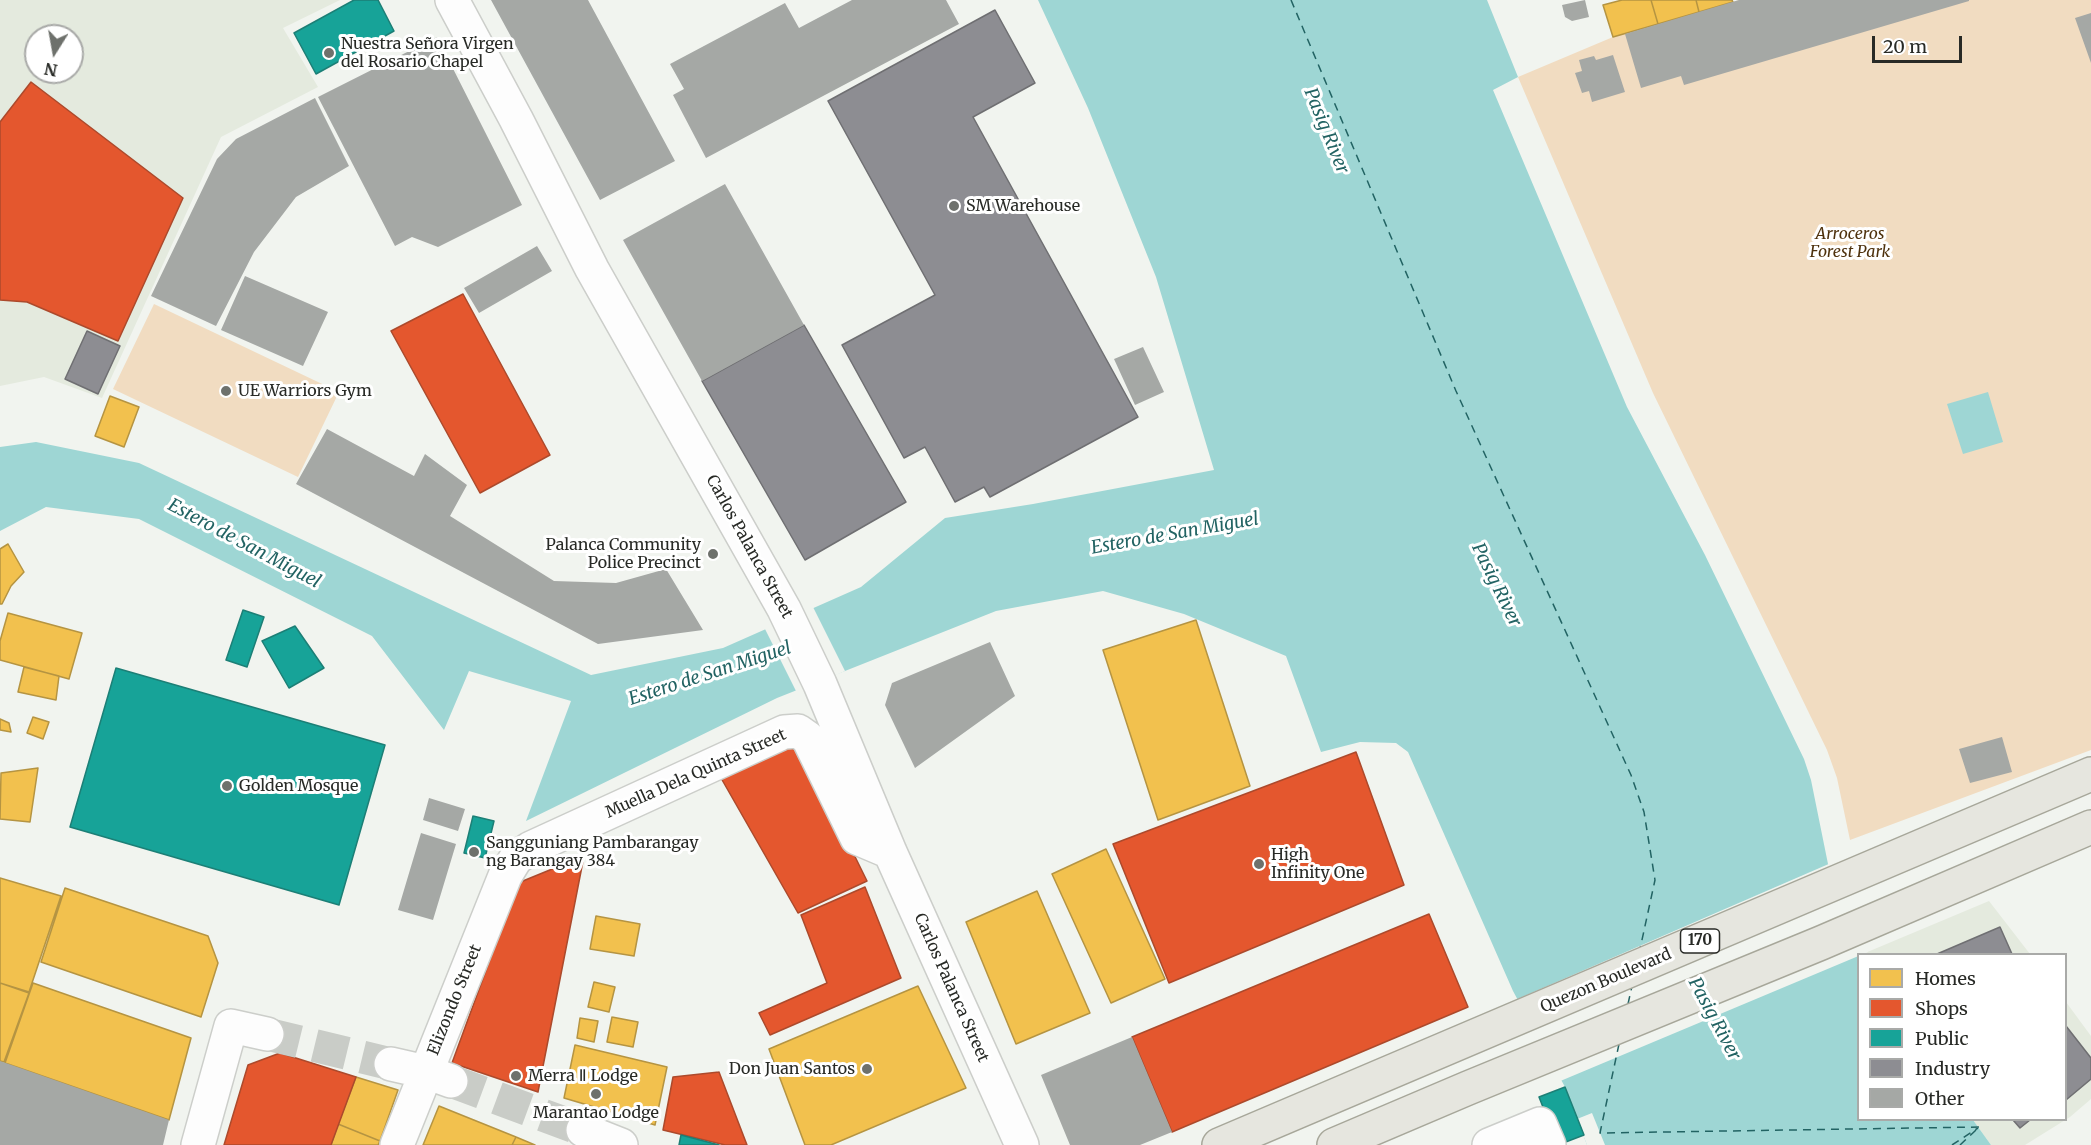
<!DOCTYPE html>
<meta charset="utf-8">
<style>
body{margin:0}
#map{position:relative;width:2091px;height:1145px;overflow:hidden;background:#f1f4ef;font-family:Merriweather,serif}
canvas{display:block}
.legend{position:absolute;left:1857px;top:953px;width:210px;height:168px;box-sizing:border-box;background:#fff;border:2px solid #a9aaa8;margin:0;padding:8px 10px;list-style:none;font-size:18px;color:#282a26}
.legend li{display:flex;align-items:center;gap:12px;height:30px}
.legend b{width:30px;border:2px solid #a9aaa8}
.north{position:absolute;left:24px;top:24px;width:60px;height:60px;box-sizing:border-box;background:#fff;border:2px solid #a9aaa8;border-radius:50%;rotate:191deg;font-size:16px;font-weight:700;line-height:24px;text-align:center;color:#282a26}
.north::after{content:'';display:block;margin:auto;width:21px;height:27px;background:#6e716c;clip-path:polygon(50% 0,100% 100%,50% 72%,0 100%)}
.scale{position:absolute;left:1872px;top:36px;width:90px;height:27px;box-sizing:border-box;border:3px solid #282a26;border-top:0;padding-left:8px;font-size:18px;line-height:21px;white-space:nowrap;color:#282a26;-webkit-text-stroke:4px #fff;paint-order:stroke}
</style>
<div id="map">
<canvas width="2091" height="1145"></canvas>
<ul class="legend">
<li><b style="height:16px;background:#f2c14e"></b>Homes</li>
<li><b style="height:16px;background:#e4572e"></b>Shops</li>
<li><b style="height:16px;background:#17a398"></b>Public</li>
<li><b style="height:16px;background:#8d8d92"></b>Industry</li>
<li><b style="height:16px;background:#a5a8a5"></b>Other</li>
</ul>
<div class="north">N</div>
<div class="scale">20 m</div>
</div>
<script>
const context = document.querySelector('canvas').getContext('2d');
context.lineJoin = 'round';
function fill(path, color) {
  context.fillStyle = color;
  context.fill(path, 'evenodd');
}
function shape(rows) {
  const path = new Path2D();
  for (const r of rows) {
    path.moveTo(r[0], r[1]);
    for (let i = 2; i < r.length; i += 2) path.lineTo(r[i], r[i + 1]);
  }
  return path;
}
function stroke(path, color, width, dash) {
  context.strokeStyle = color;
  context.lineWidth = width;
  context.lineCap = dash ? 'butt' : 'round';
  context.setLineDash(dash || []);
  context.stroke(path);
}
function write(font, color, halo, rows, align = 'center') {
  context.font = font + ' Merriweather,serif';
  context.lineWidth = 6;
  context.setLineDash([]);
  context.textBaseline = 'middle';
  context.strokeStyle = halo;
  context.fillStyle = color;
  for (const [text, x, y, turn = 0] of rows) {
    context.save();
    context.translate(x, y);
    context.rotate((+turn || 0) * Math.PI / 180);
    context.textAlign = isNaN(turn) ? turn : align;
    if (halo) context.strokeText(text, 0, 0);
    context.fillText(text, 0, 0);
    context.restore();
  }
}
fill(shape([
 [0,0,340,0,283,28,318,87,221,137,102,398,44,377,0,386],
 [36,36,72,36,72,72,36,72],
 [1989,901,2030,954,1866,954,1865,953],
 [2066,1002,2091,1036,2091,1099,2070,1117,2025,1145,1991,1145,1973,1120,2066,1120]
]), '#e4eade');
fill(shape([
 [1739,0,2091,0,2091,750,1850,840,1837,778,1827,750,1653,393,1518,77,1613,37],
 [154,304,339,392,298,477,113,389]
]), '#f1dcc1');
fill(shape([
 [1038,0,1487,0,1518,77,1493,90,1627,407,1705,555,1804,759,1811,780,1828,864,1866,954,1858,954,1858,1120,1973,1120,1991,1145,1587,1145,1565,1087,1513,991,1408,752,1396,743,1360,742,1321,752,1286,656,1184,614,1103,591,996,611,777,698,526,821,571,701,469,671,444,730,372,636,139,519,46,507,0,531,0,447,36,442,139,463,591,675,723,648,861,587,945,518,1033,504,1214,470,1156,277,1088,108],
 [1988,392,2003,442,1963,454,1947,404]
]), '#9ed6d4');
fill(shape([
 [812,605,845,671,797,693,764,627],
 [1831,863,1868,952,1558,1082,1515,1000],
 [1592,1113,1605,1145,1587,1145,1577,1119]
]), '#f1f4ef');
const homes = shape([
 [1622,0,1651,0,1658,24,1613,37,1603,5,1622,0],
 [1651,0,1696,0,1699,12,1658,24,1651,0],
 [1696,0,1732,0,1733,2,1699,12,1696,0],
 [110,396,139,407,124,447,95,436,110,396],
 [8,544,24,572,11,586,2,604,0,604,0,549,8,544],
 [8,613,82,633,69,679,0,660,0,641,8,613],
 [1196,620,1250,786,1158,820,1103,650,1196,620],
 [24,667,59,676,56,700,18,692,24,667],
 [33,717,49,722,43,739,27,733,33,717],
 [0,719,9,723,11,732,0,730,0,719],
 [38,768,30,822,0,819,1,773,38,768],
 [1106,849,1165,979,1111,1003,1052,874,1106,849],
 [0,878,61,896,29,992,0,983,0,878],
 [65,888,208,936,218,963,201,1017,41,962,65,888],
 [1037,891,1090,1013,1016,1044,966,922,1037,891],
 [596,916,640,924,634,956,590,949,596,916],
 [594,982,615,987,609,1012,588,1007,594,982],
 [0,983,29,993,4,1062,0,1061,0,983],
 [33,983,191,1038,169,1120,5,1063,33,983],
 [918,986,966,1088,831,1145,805,1145,769,1049,918,986],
 [612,1017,638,1022,633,1047,607,1042,612,1017],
 [580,1018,598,1021,594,1042,577,1038,580,1018],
 [575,1045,667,1067,655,1125,564,1098,575,1045],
 [356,1077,398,1090,380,1141,338,1124,356,1077],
 [439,1106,516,1137,512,1145,423,1145,439,1106],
 [338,1124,380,1141,378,1145,331,1145,338,1124],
 [516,1137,535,1145,512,1145,516,1137]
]);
fill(homes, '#f2c14e');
stroke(homes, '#b59442', 1.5);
const shops = shape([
 [31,82,183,198,118,341,27,302,0,300,0,122,31,82],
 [463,294,550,455,480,493,391,331,463,294],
 [783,745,804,753,867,881,798,913,721,778,783,745],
 [1356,752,1404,885,1169,983,1113,844,1356,752],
 [584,856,538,1092,452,1063,518,883,584,856],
 [865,887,901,978,770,1035,759,1013,827,983,801,915,865,887],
 [1429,914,1468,1007,1172,1132,1132,1037,1429,914],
 [280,1053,356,1077,331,1145,224,1145,248,1065,280,1053],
 [719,1072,747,1145,725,1145,663,1130,673,1077,719,1072]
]);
fill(shops, '#e4572e');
stroke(shops, '#ac4a2c', 1.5);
const public = shape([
 [354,0,378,0,394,31,316,74,294,33,354,0],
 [243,610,264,617,247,667,226,660,243,610],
 [295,626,324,668,289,688,262,641,295,626],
 [116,668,385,745,339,905,70,827,116,668],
 [473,816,494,821,485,858,464,853,473,816],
 [1565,1087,1584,1135,1558,1145,1539,1097,1565,1087],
 [681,1135,719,1145,679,1145,681,1135]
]);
fill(public, '#17a398');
stroke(public, '#1c7f76', 1.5);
const industry = shape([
 [995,10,1035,83,973,117,1138,417,990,497,984,487,955,502,925,447,904,458,842,345,935,295,828,101,995,10],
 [804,325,906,502,805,560,702,381,804,325],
 [87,331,120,346,98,394,65,379,87,331],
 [2000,927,2012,954,1937,954,2000,927],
 [2066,1026,2091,1058,2091,1079,2066,1100,2066,1026],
 [2013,1120,2030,1120,2020,1128,2013,1120]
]);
fill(industry, '#8d8d92');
stroke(industry, '#6f6f72', 1.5);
stroke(shape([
 [1291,0,1456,391,1631,775,1644,812,1655,880,1640,949],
 [1628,1004,1632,986],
 [1619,1044,1600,1133,1979,1127],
 [1952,1145,1978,1128],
 [1960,1145,1976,1130]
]), '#226363', 1.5, [8, 6]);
fill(shape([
 [491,0,588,0,675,161,600,200],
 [852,0,946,0,959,24,706,158,673,95,684,89,670,64,785,3,799,28],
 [1585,0,1589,17,1572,21,1565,17,1562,5],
 [1739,0,1969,0,1969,1,1684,85,1681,76,1641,88,1625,34],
 [2091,13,2091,63,2075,18],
 [437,37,522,205,438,247,412,237,395,246,318,97],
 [1613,55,1625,92,1592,102,1589,91,1582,93,1575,73,1582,71,1579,60,1594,56,1596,60],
 [315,98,349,166,296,197,254,252,216,326,151,296,217,159,236,139],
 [725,184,804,325,702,381,623,240],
 [537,246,552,271,479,313,464,288],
 [245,276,328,312,303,366,221,330],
 [1143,347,1164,392,1135,405,1114,359],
 [327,429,414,476,425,454,467,485,450,516,554,581,616,583,666,569,703,630,598,644,296,484],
 [990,642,1015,696,915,768,885,705,892,683],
 [2002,737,2012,772,1970,783,1959,749],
 [429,798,465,809,458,831,423,820],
 [421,833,456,844,433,920,398,910],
 [1132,1037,1172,1132,1140,1145,1070,1145,1041,1075],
 [0,1061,169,1120,163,1145,0,1145]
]), '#a5a8a5');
stroke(shape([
 [267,1034,391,1064],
 [451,1081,583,1130]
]), '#c9ccc7', 33, [33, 16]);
const minor = shape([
 [452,0,516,119,592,269,784,609,820,684,890,852,1022,1145],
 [391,1064,426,1072,451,1081],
 [583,1130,621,1145],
 [198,1145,231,1026,267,1034],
 [397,1145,505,876,516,858,531,848,784,732,798,731,808,738,857,838,890,852],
 [1489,1145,1540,1124,1549,1145]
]);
const major = shape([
 [1219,1145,2091,774],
 [1334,1145,1468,1088,1821,943,2091,827]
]);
stroke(minor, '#ccceca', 36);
stroke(major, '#a7a79a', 36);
stroke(minor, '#fdfdfd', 33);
stroke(major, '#e6e6df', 33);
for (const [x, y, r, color] of [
 [329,53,6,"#6e716c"],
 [954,206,6,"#6e716c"],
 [226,391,6,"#6e716c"],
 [713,554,6,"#6e716c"],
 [227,786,6,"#6e716c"],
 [474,852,6,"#6e716c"],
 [1259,864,6,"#6e716c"],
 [867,1069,6,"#6e716c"],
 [516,1076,6,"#6e716c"],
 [596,1094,6,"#6e716c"]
]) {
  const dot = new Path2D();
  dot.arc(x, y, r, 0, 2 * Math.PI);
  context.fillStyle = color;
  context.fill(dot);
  stroke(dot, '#fff', 2);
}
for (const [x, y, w] of [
 [1700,941,39]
]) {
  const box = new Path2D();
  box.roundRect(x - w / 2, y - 12, w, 24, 4.5);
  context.fillStyle = '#fff';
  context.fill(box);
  stroke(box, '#282a26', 1.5);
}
write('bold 15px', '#282a26', null, [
 ["170",1700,941]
]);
write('16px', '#282a26', '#fff', [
 ["Nuestra Señora Virgen",341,44],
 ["del Rosario Chapel",341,62],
 ["SM Warehouse",966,206],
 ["UE Warriors Gym",238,391],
 ["Palanca Community",701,545,"right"],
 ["Police Precinct",701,563,"right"],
 ["Golden Mosque",239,786],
 ["Sangguniang Pambarangay",486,843],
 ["ng Barangay 384",486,861],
 ["High",1271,855],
 ["Infinity One",1271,873],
 ["Don Juan Santos",855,1069,"right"],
 ["Merra Ⅱ Lodge",528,1076],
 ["Marantao Lodge",596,1113,"center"]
], 'left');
write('italic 16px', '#4f320e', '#fff', [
 ["Arroceros",1850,234],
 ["Forest Park",1850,252]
]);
write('16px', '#282a26', '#fff', [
 ["Carlos Palanca Street",749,547,61],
 ["Muella Dela Quinta Street",696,774,-24],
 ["Quezon Boulevard",1606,981,-23],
 ["Carlos Palanca Street",951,988,66],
 ["Elizondo Street",455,1000,-68]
]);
write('italic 18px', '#226363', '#fff', [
 ["Pasig River",1326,131,68],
 ["Estero de San Miguel",1175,534,-10],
 ["Estero de San Miguel",244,544,28],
 ["Pasig River",1496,585,64],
 ["Estero de San Miguel",710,674,-18],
 ["Pasig River",1714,1019,62]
]);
</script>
